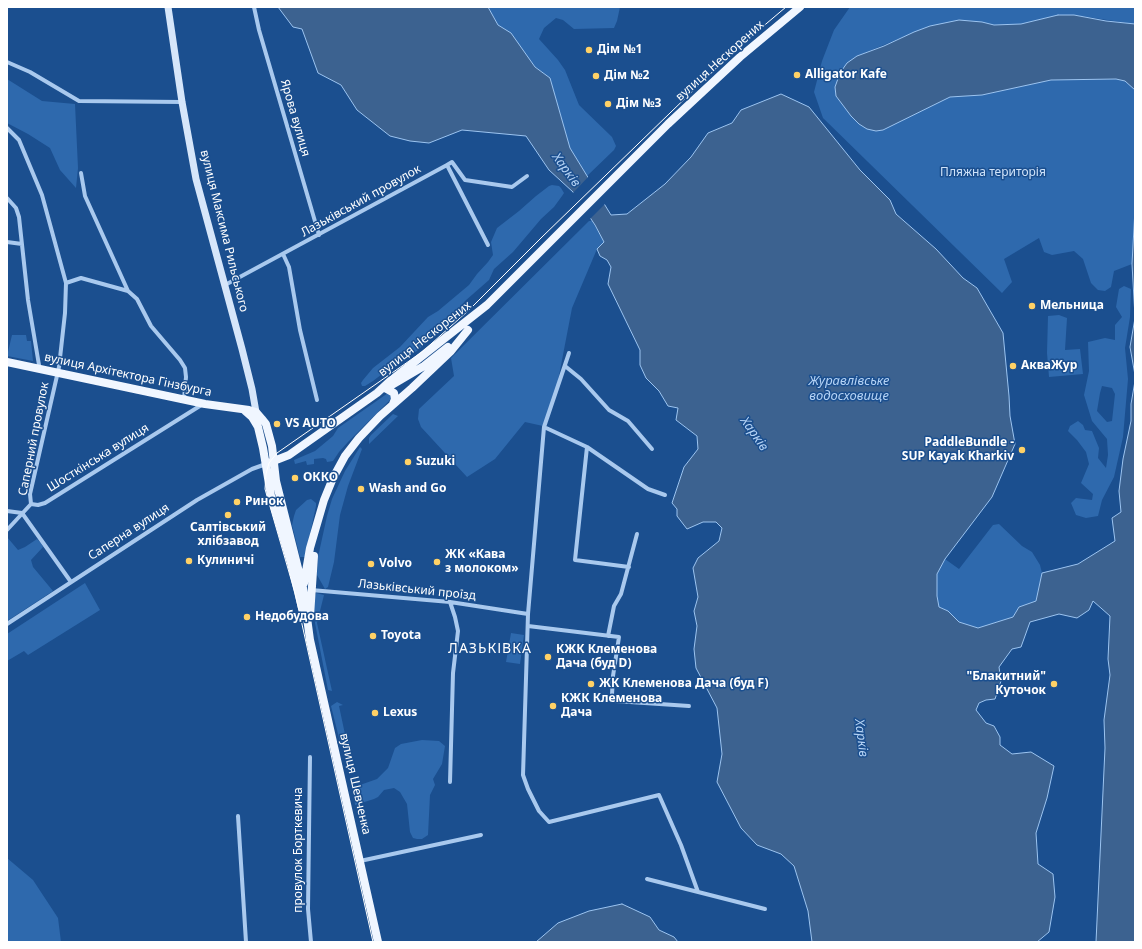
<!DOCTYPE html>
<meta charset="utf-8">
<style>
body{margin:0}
#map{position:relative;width:1142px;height:949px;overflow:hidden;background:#1b4f8f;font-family:"Noto Sans",sans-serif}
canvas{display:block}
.frame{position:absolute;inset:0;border:8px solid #fff;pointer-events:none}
</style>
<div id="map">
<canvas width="1142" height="949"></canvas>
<div class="frame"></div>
</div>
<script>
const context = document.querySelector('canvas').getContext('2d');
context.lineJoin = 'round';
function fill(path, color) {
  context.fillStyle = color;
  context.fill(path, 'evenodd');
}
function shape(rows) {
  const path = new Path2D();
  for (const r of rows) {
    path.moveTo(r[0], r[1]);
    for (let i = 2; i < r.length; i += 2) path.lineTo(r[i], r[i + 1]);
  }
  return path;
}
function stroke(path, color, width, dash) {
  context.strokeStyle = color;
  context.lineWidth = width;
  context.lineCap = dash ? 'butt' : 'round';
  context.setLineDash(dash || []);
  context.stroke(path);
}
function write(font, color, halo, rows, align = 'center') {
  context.font = font + ' "Noto Sans",sans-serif';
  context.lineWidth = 3;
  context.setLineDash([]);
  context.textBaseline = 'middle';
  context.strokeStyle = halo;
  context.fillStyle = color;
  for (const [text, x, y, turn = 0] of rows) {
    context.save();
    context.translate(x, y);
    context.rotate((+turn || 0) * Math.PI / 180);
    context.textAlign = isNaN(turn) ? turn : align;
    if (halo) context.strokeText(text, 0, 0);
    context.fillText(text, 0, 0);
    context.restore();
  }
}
fill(shape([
 [488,7,620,7,617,21,614,28,574,29,563,20,556,18,544,28,539,39,558,60,565,70,579,105,612,137,616,146,614,150,587,176,570,148,550,78,535,67,498,25],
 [850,7,1135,7,1135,24,1134,24,1074,15,1058,15,1021,24,994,25,982,22,930,26,857,56,836,96,851,116,950,97,982,95,1051,80,1116,79,1125,81,1132,86,1135,90,1135,209,1132,264,1114,271,1111,287,1105,291,1098,290,1091,283,1083,259,1074,251,1052,255,1044,252,1039,238,1004,259,1012,282,1002,293,823,118,814,92,822,61,834,30],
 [7,79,42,101,75,104,78,168,76,188,60,170,50,148,28,134,7,123],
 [552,185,559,186,561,188,564,193,562,196,554,207,541,219,513,252,494,269,489,280,465,301,457,311,432,334,426,343,417,351,399,361,373,381,365,386,362,386,361,383,363,380,373,368,400,347,428,317,438,311,469,285,477,274,488,262,493,255,491,242,497,228,519,211,536,196,549,186],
 [589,221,592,221,604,242,597,249,572,308,557,386,543,426,525,422,495,459,467,477,421,427,418,419,419,409,454,376,451,358],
 [1124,286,1131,289,1130,317,1125,348,1128,379,1123,437,1114,477,1102,500,1098,516,1086,518,1076,515,1071,503,1076,498,1092,500,1093,494,1081,483,1089,464,1086,452,1077,440,1068,431,1070,426,1078,421,1083,425,1085,430,1092,431,1099,448,1098,458,1106,468,1108,455,1107,439,1092,421,1084,395,1089,371,1088,342,1105,338,1115,340,1115,325,1122,317,1116,307,1119,289],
 [1102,386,1112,388,1115,394,1112,421,1107,422,1097,411,1100,393],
 [1059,315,1067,318,1065,350,1080,349,1083,374,1049,377,1047,353,1048,316],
 [12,335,26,335,27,341,31,341,33,361,7,356],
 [388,393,393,397,348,442,339,452,333,461,327,462,326,459,323,458,314,459,314,464,307,465,306,461,295,464,294,460,315,451,333,436,338,428],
 [393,414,398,416,369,444,369,438,371,435],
 [360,447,362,449,348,486,340,515,334,562,328,587,325,589,317,575,318,557,327,516,332,499,345,471],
 [311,499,316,503,316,506,305,557,300,557,292,525,294,516,296,510,307,500],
 [999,524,1022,546,1032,552,1040,565,1042,573,1036,601,1019,607,1013,617,978,628,959,622,948,611,939,607,937,596,937,574,945,559,959,569,993,525],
 [7,537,18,550,25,547,37,539,41,543,43,547,31,560,33,567,53,591,7,621],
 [85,583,100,610,28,655,24,651,7,661,7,634],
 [316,593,324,595,317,623,332,691,328,690,315,623,313,603],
 [511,633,524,635,520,664,506,662],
 [337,702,343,705,339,706,346,739,350,742,346,745,340,742,331,706],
 [422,740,439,741,445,746,442,764,433,779,435,785,430,795,428,835,422,839,417,839,413,838,410,832,407,804,400,792,394,788,384,790,378,797,374,799,355,805,354,793,360,785,377,779,388,768,395,748,401,744],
 [7,858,33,880,58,918,61,942,7,942]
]), '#2e69ad');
const water = shape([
 [278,7,488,7,498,25,511,33,535,67,550,78,570,148,611,215,627,214,665,184,691,157,708,133,732,123,741,110,781,94,809,107,860,170,890,200,896,214,936,249,963,278,977,288,1003,333,1009,396,1010,416,1015,444,992,497,945,559,937,574,937,596,939,607,948,611,959,622,978,628,1013,617,1019,607,1036,601,1042,573,1078,564,1115,541,1112,518,1121,512,1119,491,1123,459,1131,421,1131,404,1135,381,1135,942,1096,942,1105,748,1104,720,1110,675,1108,659,1110,616,1093,601,1089,610,1077,618,1059,614,1030,622,1021,647,1012,649,999,667,1001,681,995,699,986,700,979,703,976,710,986,723,994,726,1000,737,1000,745,1012,754,1031,752,1054,766,1047,798,1036,833,1038,864,1053,874,1055,897,1049,932,1037,942,812,942,808,911,794,866,781,854,757,845,741,828,717,782,722,754,717,708,696,668,694,649,697,626,694,611,698,597,693,568,698,558,719,541,722,528,716,522,703,522,687,529,677,516,677,509,672,503,684,467,698,449,697,436,676,420,678,408,668,406,659,391,646,378,640,365,640,350,608,284,611,267,607,260,600,256,597,249,604,242,595,225,573,192,549,170,526,136,462,130,429,143,410,141,390,136,357,110,341,85,318,73,302,29,293,27,278,7],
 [1058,15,1074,15,1106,21,1135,24,1135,90,1125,81,1116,79,1051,80,982,95,950,97,883,130,876,131,867,129,859,124,851,116,836,96,835,87,840,73,847,63,857,56,884,46,914,32,930,26,959,20,982,22,994,25,1021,24,1058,15],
 [1135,209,1135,317,1132,264,1135,209],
 [1135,318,1135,375,1130,347,1135,318],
 [622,904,650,917,659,930,674,937,678,942,536,942,558,923,589,911,622,904]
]);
fill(water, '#3c6290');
stroke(water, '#9cc4f0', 1);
fill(shape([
 [589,176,606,203,589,220,572,194]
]), '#1b4f8f');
stroke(shape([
 [254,7,259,30,319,235],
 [7,62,30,72,79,101,182,102],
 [7,128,19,140,42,195,66,283,65,313,59,367,30,494,31,504],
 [447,165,452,162,465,180,512,187,527,176],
 [81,173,85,196,128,291],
 [7,198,16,208,19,217,28,300,39,365,38,368],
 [7,242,22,244],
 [283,254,289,267,300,330,317,400],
 [66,283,81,278,128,291,137,299,151,326,180,360,185,368,186,377,184,399],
 [225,285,447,165,488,245],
 [569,353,544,427,528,614,523,775,528,789,539,811,549,822,659,795,681,845,698,892],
 [565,366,581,379,609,410,628,421,652,449],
 [544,427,587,447,648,489,665,495],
 [587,447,575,560,629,567],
 [7,511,22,513,71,582],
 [7,530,31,504,38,505,45,503,203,404],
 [311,590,450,602,528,614],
 [450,602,455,617,458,631,453,673,450,782],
 [7,624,197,500,252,469,266,464],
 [528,626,619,637,613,676,612,695,613,699,615,701,689,706],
 [608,636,614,606,621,594,637,534],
 [310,757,308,909,311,942],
 [238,816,246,942],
 [360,861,481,835],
 [647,879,765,909]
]), '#a9c9ee', 4);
stroke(shape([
 [168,7,182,102,196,179,242,349,252,389,256,412,255,417]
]), '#d6e6fa', 7);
stroke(shape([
 [7,362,205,404,249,410,256,412,262,419,266,424,272,446,276,481,303,588,310,640,378,942],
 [390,386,424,366,448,347],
 [385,388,394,393,395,399,393,404],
 [244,410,252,417,258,427,263,448,271,496,291,563,302,608],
 [266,464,289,455,377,393,389,382,487,305,668,124,740,57,800,7],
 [304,583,310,548,324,500,333,478,345,456,359,438,380,416,412,388,451,351,468,330],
 [310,616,314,556]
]), '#f0f6ff', 8);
stroke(shape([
 [373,942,295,593,265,489,266,474,269,463,277,453,422,352,469,310,542,237,734,51,786,7]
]), '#fff', 1);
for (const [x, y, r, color] of [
 [589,50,4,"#ffd166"],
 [797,75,4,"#ffd166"],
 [596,76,4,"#ffd166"],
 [608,104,4,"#ffd166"],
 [1032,306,4,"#ffd166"],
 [1013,366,4,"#ffd166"],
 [277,424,4,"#ffd166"],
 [1022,450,4,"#ffd166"],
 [408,462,4,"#ffd166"],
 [295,478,4,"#ffd166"],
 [361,489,4,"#ffd166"],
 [237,502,4,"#ffd166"],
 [228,515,4,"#ffd166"],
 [189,561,4,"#ffd166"],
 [437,562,4,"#ffd166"],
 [371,564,4,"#ffd166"],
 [247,617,4,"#ffd166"],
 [373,636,4,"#ffd166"],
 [548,657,4,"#ffd166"],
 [591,684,4,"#ffd166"],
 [1054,684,4,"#ffd166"],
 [553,706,4,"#ffd166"],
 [375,713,4,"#ffd166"]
]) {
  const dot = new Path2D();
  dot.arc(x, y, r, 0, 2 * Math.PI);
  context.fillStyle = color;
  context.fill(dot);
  stroke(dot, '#1b4f8f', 1.5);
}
write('bold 12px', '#fff', '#1b4f8f', [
 ["Дім №1",597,50],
 ["Alligator Kafe",805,75],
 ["Дім №2",604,76],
 ["Дім №3",616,104],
 ["Мельница",1040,306],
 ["АкваЖур",1021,366],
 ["VS AUTO",285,424],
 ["PaddleBundle -",1014,443,"right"],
 ["SUP Kayak Kharkiv",1014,457,"right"],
 ["Suzuki",416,462],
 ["ОККО",303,478],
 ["Wash and Go",369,489],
 ["Ринок",245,502],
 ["Салтівський",228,528,"center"],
 ["хлібзавод",228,542,"center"],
 ["ЖК «Кава",445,555],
 ["з молоком»",445,569],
 ["Кулиничі",197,561],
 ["Volvo",379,564],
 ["Недобудова",255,617],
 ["Toyota",381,636],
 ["КЖК Клеменова",556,650],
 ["Дача (буд D)",556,664],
 ["\"Блакитний\"",1046,677,"right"],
 ["Куточок",1046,691,"right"],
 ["ЖК Клеменова Дача (буд F)",599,684],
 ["КЖК Клеменова",561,699],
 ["Дача",561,713],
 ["Lexus",383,713]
], 'left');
write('12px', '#fff', '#1b4f8f', [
 ["вулиця Нескорених",720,61,-42],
 ["Ярова вулиця",295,118,74],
 ["Лазьківський провулок",361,201,-29],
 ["вулиця Максима Рильського",224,231,76],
 ["вулиця Нескорених",425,339,-38],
 ["вулиця Архітектора Гінзбурга",128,375,12],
 ["Саперний провулок",34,439,-79],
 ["Шосткінська вулиця",98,458,-32],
 ["Саперна вулиця",129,532,-33],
 ["Лазьківський проїзд",417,590,6],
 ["вулиця Шевченка",355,784,77],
 ["провулок Борткевича",299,850,-90]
]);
write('12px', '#cfe3fa', '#1b4f8f', [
 ["Пляжна територія",993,173]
]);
write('italic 13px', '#b5d3f5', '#1b4f8f', [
 ["Харків",566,170,54],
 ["Журавлівське",849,381],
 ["водосховище",849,396],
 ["Харків",754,434,55],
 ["Харків",861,738,83]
]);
context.letterSpacing = '1px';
write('14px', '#fff', '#1b4f8f', [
 ["ЛАЗЬКІВКА",490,649]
]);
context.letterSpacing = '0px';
</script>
